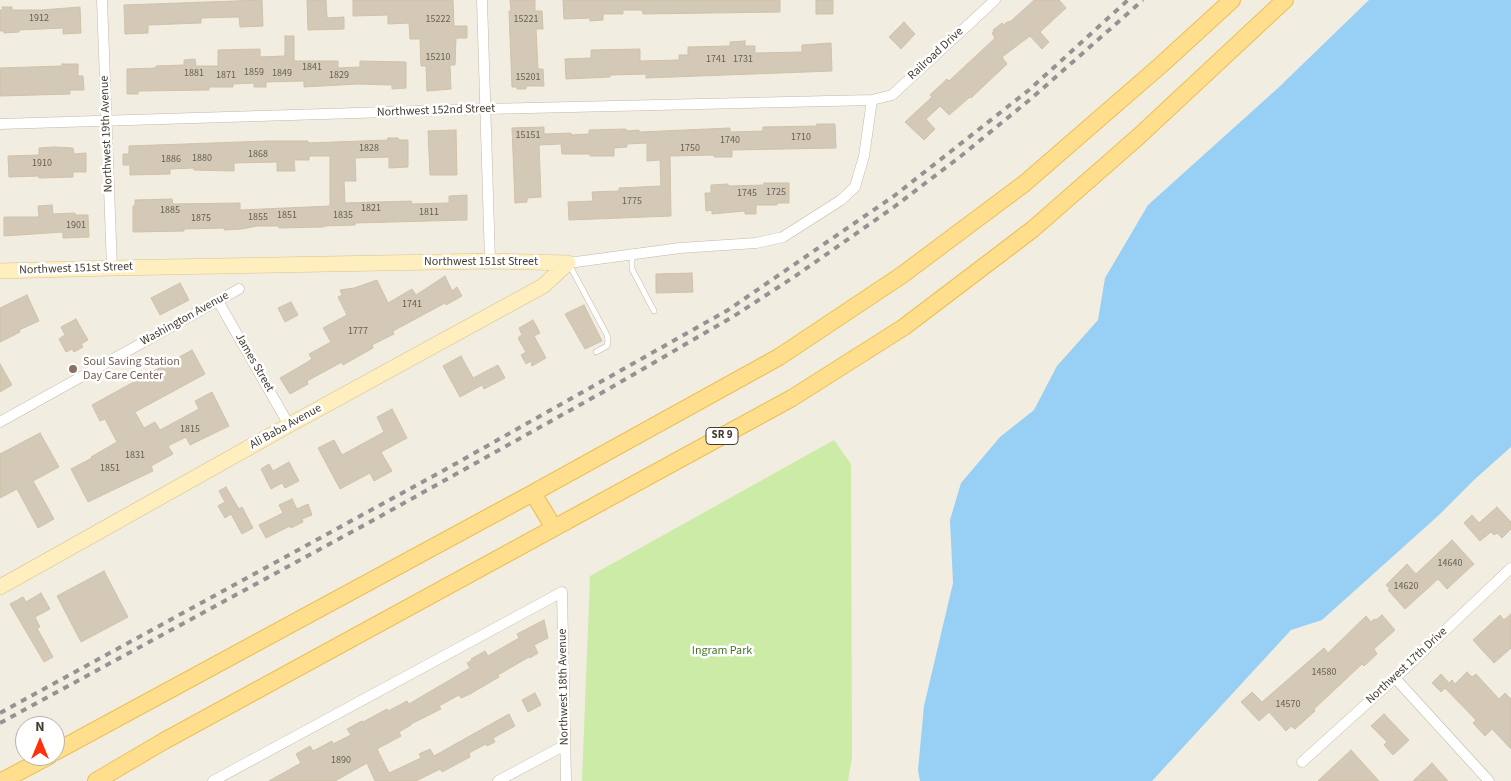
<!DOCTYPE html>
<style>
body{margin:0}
#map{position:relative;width:1511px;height:781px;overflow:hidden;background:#f2ede1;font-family:"Source Sans 3",sans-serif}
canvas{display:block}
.north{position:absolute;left:15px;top:716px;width:50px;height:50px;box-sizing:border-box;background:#fff;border:1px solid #b4b1ad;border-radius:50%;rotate:0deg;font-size:14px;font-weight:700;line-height:20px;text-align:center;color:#443d32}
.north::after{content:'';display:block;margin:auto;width:18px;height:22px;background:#ff300c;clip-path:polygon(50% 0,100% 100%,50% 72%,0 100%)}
</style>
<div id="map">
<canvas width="1511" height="781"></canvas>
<div class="north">N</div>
</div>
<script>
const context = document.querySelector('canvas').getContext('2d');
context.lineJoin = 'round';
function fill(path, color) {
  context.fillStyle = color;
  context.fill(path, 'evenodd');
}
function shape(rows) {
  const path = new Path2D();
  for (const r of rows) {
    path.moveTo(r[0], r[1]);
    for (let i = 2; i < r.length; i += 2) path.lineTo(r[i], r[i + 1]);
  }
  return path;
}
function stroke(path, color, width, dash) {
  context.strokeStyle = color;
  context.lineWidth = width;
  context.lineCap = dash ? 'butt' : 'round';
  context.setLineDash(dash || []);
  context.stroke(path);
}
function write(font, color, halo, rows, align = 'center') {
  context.font = font + ' "Source Sans 3",sans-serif';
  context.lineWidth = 5;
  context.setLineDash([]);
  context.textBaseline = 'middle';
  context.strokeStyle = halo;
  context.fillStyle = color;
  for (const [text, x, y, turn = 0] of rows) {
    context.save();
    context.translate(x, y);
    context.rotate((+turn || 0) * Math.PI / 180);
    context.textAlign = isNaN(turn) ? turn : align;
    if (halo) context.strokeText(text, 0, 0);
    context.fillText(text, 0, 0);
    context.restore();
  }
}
fill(shape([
 [834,440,851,464,852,758,848,781,582,781,590,576]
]), '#cceba6');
fill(shape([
 [1369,0,1511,0,1511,447,1475,479,1439,515,1322,620,1291,630,1152,781,920,781,918,770,924,706,953,583,950,520,961,483,1000,437,1034,410,1057,366,1098,320,1105,278,1148,205,1278,88]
]), '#97cff5');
const building = shape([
 [262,0,263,26,240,27,239,17,201,18,201,23,148,25,148,33,125,34,124,5,262,0],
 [307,0,326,0,327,18,344,17,344,29,308,30,307,0],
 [353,0,453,0,454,26,467,26,467,38,456,38,455,65,450,65,451,89,427,91,426,66,421,66,420,39,410,39,409,23,388,24,388,15,353,16,353,0],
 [510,0,535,0,535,11,542,11,543,29,536,29,538,69,543,69,544,86,526,86,526,89,517,89,517,87,512,87,509,11,511,11,510,0],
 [563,0,780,0,780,12,643,14,642,10,623,10,623,14,603,14,603,20,590,21,590,18,564,19,563,0],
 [816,0,833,0,833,14,816,14,816,0],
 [1034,0,1059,0,1066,8,1040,32,1049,42,1042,49,1030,36,1002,57,1007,64,971,98,970,97,949,115,940,106,926,119,935,129,924,140,905,122,932,97,930,95,947,79,949,81,995,38,992,33,994,32,993,30,1002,23,1003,25,1009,21,1010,22,1034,0],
 [2,7,12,7,12,10,41,10,80,7,81,33,63,34,63,28,19,30,19,32,4,33,4,31,0,31,0,10,3,10,2,7],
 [904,22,915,34,901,49,889,37,904,22],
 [285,36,294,36,294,61,338,61,338,68,360,67,360,61,406,62,406,88,392,89,392,85,357,84,304,87,304,81,266,82,266,87,254,87,254,83,233,84,233,87,209,87,209,90,138,91,138,94,127,94,127,69,156,68,156,66,184,65,184,60,195,59,196,66,218,66,218,50,260,49,260,57,285,56,285,36],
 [745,41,745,46,755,46,755,53,802,52,802,45,831,43,832,71,646,78,646,74,610,75,610,77,566,79,565,59,591,58,591,50,640,49,640,61,679,60,679,55,688,55,688,47,730,46,730,42,745,41],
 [62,64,78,64,78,76,83,76,84,90,70,90,70,94,0,96,0,68,62,66,62,64],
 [817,124,835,124,836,148,732,150,732,157,714,157,714,155,670,156,671,216,569,220,568,202,593,201,592,192,619,191,619,188,661,186,660,160,647,161,647,143,627,144,627,147,614,148,614,156,590,156,590,154,562,154,561,144,539,145,541,197,527,198,527,202,515,203,512,128,544,127,544,134,571,133,571,135,589,134,589,130,626,129,626,131,639,130,639,132,730,128,730,132,763,131,763,127,817,126,817,124],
 [456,130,457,175,430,175,428,131,456,130],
 [388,138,398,138,399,140,408,140,408,167,389,168,389,157,355,158,356,181,344,181,345,203,411,201,412,204,449,203,449,196,467,195,467,220,355,223,355,225,324,226,324,227,279,228,279,226,257,226,242,229,224,230,224,228,184,229,184,231,133,232,133,206,135,206,135,200,172,199,173,204,240,203,240,210,330,206,330,156,309,156,309,160,294,160,295,171,277,171,277,162,234,163,234,171,194,170,194,168,170,169,170,174,130,175,130,165,123,165,123,154,129,154,129,146,268,141,308,141,308,143,388,140,388,138],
 [54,147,73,148,74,154,86,153,86,172,73,172,73,177,39,178,39,176,9,177,8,156,39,155,39,148,54,147],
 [764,183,789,183,789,203,777,203,777,205,756,205,756,214,745,214,745,211,712,214,712,210,706,211,705,193,711,193,711,185,728,184,728,186,764,185,764,183],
 [52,205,53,214,75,213,75,215,88,215,89,237,63,238,63,232,4,236,4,217,39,217,38,206,52,205],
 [692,273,693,292,656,293,656,274,692,273],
 [445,276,452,291,457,287,462,296,446,305,445,303,393,331,394,334,372,345,373,348,343,365,342,362,307,381,308,384,290,394,280,378,306,363,312,359,309,354,331,342,323,328,347,315,338,297,342,295,340,290,354,288,377,280,388,303,412,289,416,295,445,276],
 [180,283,189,300,160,315,151,298,180,283],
 [27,295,39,321,19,330,20,332,0,342,0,308,27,295],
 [291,302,298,315,285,322,278,308,291,302],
 [584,305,602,341,585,349,565,314,584,305],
 [76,319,88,340,81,344,83,347,74,352,72,349,66,352,59,339,65,335,61,327,76,319],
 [533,320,540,333,534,336,546,358,532,366,531,361,526,364,521,355,526,352,518,338,522,335,519,328,533,320],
 [192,350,205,374,135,412,144,428,155,422,160,430,199,409,195,401,212,392,229,426,190,445,186,437,168,446,173,454,151,466,153,471,88,502,71,469,92,458,91,457,117,442,105,419,100,421,92,405,192,350],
 [461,356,473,378,498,365,505,378,484,389,482,385,460,397,443,366,461,356],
 [0,364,12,385,0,392,0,364],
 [392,409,407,438,381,452,392,471,374,481,370,473,340,489,318,448,334,440,342,455,384,432,377,417,392,409],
 [40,433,59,467,33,481,54,519,38,528,17,489,0,498,0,454,40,433],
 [289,462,299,481,285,488,282,483,271,489,261,469,269,464,273,471,289,462],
 [226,487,239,509,242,507,253,528,242,534,231,514,225,518,218,506,225,502,219,491,226,487],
 [292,499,297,509,308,504,312,515,302,519,303,522,291,528,290,526,266,538,259,525,283,513,279,505,292,499],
 [1497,507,1511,522,1511,529,1502,538,1497,533,1494,535,1491,532,1480,541,1464,523,1472,515,1479,523,1497,507],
 [1452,540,1474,564,1447,589,1438,579,1405,609,1388,590,1390,589,1386,585,1407,564,1416,574,1452,540],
 [104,571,128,617,81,642,57,596,104,571],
 [41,593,50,609,35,617,40,627,37,628,53,657,44,662,10,604,23,597,26,602,41,593],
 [1511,614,1511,648,1494,663,1473,640,1500,615,1504,620,1511,614],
 [1382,615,1395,630,1374,649,1377,654,1364,666,1362,664,1314,709,1315,711,1295,729,1291,726,1286,731,1269,712,1259,721,1241,702,1252,692,1262,702,1324,648,1328,653,1366,616,1371,622,1374,619,1376,620,1382,615],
 [544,620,548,638,534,645,538,653,530,658,529,657,498,675,499,677,470,694,461,698,459,695,439,706,441,709,411,724,411,725,399,732,401,736,377,749,389,773,421,758,419,754,430,749,434,756,509,714,515,726,493,738,495,742,487,746,486,744,469,753,470,757,442,772,440,769,416,781,375,781,367,763,335,781,269,781,301,763,296,754,310,746,313,751,332,741,333,744,351,735,347,729,362,721,363,722,387,709,388,711,407,701,409,704,470,668,467,663,472,660,471,659,485,651,488,656,519,638,517,634,544,620],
 [1467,672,1472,677,1476,674,1499,699,1505,693,1511,699,1511,749,1492,729,1485,736,1473,723,1476,720,1445,688,1441,692,1432,683,1441,674,1449,683,1452,680,1455,684,1467,672],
 [535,693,541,705,528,712,522,700,535,693],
 [1384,714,1409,740,1393,755,1384,745,1387,742,1371,726,1384,714],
 [1351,750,1379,781,1318,781,1351,750],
 [1432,763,1448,781,1413,781,1432,763]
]);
fill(building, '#d4c9b6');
stroke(building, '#d0c1a9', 1);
const lane = shape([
 [632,255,632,269,654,311],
 [570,266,607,335,608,341,607,346,596,352]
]);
const street = shape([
 [102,0,112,268],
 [482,0,490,261],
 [0,124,486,109,872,100,892,95,995,0],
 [568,263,680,248,756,243,783,237,841,200,855,187,864,156,872,100],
 [218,301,289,425],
 [0,422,239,289],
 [1395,678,1489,781],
 [1302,762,1395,678,1511,568],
 [213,781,562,592,566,781],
 [498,781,565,745]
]);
const secondary = shape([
 [0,271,112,268,490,261,568,263],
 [0,587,289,425,543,286,568,263]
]);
const primary = shape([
 [533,493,554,528],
 [55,752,533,493,779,357,902,275,1025,183,1161,65,1232,0],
 [2,781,49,756],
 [96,781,164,741,792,398,904,327,1033,229,1138,137,1285,0]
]);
stroke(lane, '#c1b8a7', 6);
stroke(street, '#c1b8a7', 11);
stroke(secondary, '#d6c38d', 16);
stroke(primary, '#ecbf55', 18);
stroke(lane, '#fff', 5);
stroke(street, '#fff', 10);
stroke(secondary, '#ffefbf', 15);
stroke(primary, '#ffdf8e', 16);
stroke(shape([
 [0,713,448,468,728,310,894,196,1029,90,1128,0],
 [0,723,370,522,612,387,734,316,794,277,894,207,961,156,1033,97,1143,0]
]), '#939393', 4, [6, 6]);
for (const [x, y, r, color] of [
 [73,369,5,"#8d6e63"]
]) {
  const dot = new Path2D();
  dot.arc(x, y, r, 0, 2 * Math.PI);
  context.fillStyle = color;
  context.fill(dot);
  stroke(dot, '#fff', 2);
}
write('10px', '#686053', null, [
 ["1912",39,19],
 ["15222",438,20],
 ["15221",526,20],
 ["15210",438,58],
 ["1741",716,60],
 ["1731",743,60],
 ["1841",312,68],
 ["1859",254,73],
 ["1881",194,74],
 ["1849",282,74],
 ["1871",226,76],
 ["1829",339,76],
 ["15201",528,78],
 ["15151",528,136],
 ["1710",801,138],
 ["1740",730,141],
 ["1828",369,149],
 ["1750",690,149],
 ["1868",258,155],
 ["1880",202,159],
 ["1886",171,160],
 ["1910",42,164],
 ["1725",776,193],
 ["1745",747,194],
 ["1775",632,202],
 ["1821",371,209],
 ["1885",170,211],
 ["1811",429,213],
 ["1851",287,216],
 ["1835",343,216],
 ["1855",258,218],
 ["1875",201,219],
 ["1901",76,226],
 ["1741",412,305],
 ["1777",358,332],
 ["1815",190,430],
 ["1831",135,456],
 ["1851",110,469],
 ["14640",1450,564],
 ["14620",1406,587],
 ["14580",1324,673],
 ["14570",1288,705],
 ["1890",341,761]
]);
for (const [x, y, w] of [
 [722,436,32]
]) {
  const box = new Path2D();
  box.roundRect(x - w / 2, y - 8.5, w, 17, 4);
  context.fillStyle = '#fff';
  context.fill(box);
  stroke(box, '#443d32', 1);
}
write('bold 11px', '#443d32', null, [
 ["SR 9",722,436]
]);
write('12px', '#443d32', '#fff', [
 ["Railroad Drive",936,54,-43],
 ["Northwest 152nd Street",436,111,-2],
 ["Northwest 19th Avenue",107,134,-92],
 ["Northwest 151st Street",481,262],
 ["Northwest 151st Street",76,269,-2],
 ["Washington Avenue",185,319,-29],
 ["James Street",254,363,60],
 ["Ali Baba Avenue",286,427,-29],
 ["Northwest 17th Drive",1407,666,-43],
 ["Northwest 18th Avenue",564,687,-91]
]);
write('12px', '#785e54', '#fff', [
 ["Soul Saving Station",83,362],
 ["Day Care Center",83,376]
], 'left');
write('12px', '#437922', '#fff', [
 ["Ingram Park",722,651]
]);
</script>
